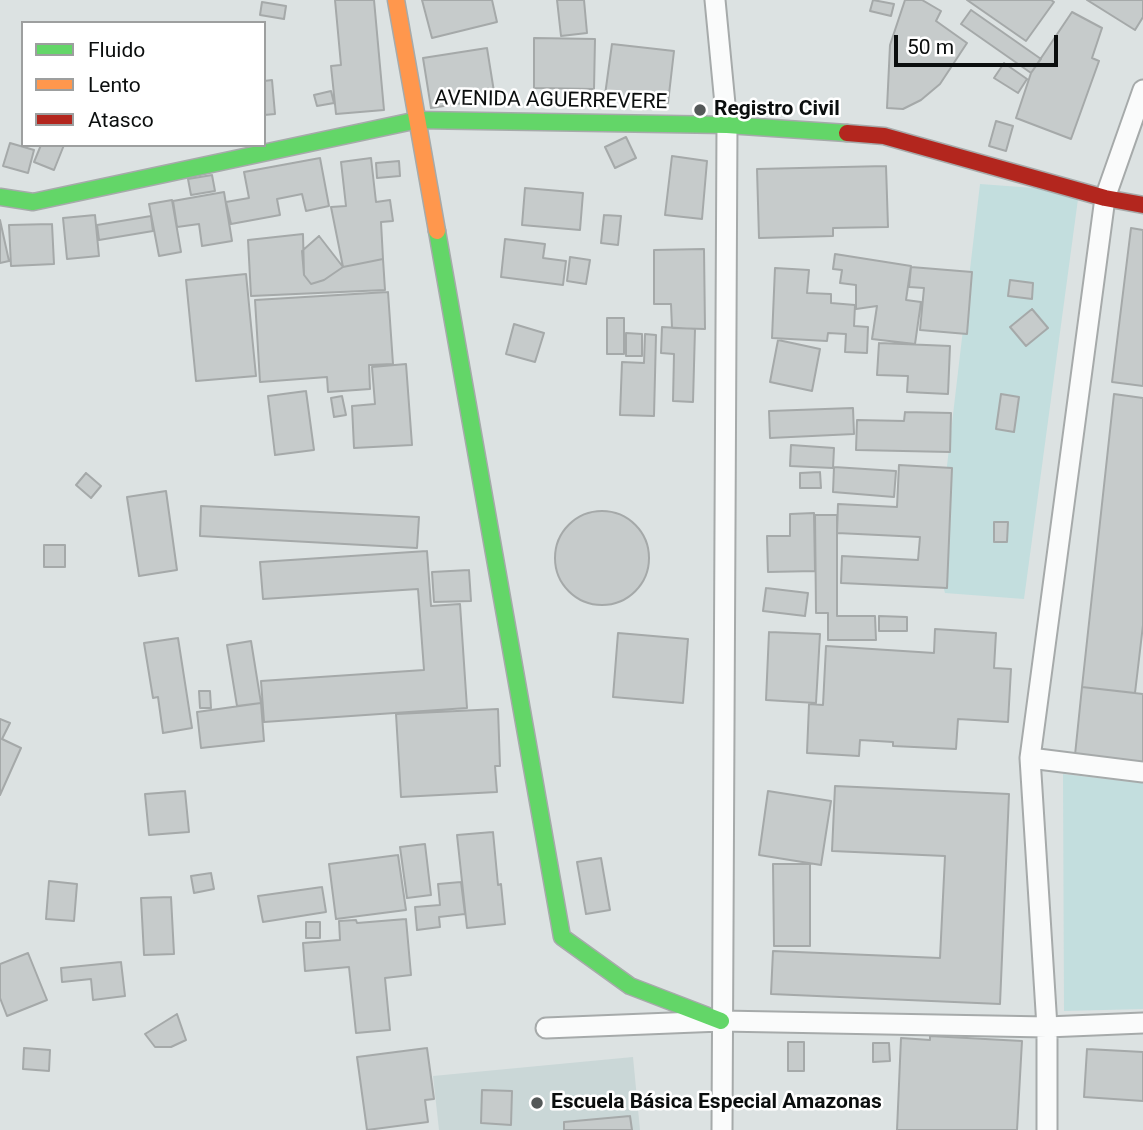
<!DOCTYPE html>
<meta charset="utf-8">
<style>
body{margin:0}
#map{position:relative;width:1143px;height:1130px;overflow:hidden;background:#dce2e2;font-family:Roboto,sans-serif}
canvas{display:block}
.legend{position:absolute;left:21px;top:21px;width:245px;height:126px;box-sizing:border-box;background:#fff;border:2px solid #9d9f9f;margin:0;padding:9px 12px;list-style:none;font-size:21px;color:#0b0e0e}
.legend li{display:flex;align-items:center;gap:14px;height:35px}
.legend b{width:35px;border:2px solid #9d9f9f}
.scale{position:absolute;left:894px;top:35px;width:164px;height:32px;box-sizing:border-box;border:4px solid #0b0e0e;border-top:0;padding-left:9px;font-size:21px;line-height:24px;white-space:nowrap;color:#0b0e0e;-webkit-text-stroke:5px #fff;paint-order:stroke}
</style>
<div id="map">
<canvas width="1143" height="1130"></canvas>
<ul class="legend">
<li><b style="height:9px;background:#63d668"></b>Fluido</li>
<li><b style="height:9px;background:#ff974d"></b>Lento</li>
<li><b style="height:9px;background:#b3261e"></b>Atasco</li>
</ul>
<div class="scale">50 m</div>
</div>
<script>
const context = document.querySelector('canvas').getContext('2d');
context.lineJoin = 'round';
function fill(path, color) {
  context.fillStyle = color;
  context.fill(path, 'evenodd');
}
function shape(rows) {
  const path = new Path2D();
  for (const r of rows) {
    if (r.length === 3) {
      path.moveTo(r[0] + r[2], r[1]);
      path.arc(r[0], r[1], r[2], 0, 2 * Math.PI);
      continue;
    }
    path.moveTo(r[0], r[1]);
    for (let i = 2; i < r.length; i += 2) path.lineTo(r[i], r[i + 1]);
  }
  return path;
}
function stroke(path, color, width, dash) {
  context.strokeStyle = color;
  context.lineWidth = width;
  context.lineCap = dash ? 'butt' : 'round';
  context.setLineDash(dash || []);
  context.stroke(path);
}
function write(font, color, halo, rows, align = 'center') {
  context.font = font + ' Roboto,sans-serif';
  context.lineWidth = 5;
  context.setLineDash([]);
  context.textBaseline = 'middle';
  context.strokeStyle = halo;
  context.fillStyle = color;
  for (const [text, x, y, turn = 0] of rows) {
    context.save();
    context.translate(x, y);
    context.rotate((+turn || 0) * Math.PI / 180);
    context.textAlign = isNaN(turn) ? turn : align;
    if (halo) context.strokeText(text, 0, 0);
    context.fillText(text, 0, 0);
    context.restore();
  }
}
fill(shape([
 [633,1057,640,1130,439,1130,433,1076]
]), '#cad7d7');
fill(shape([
 [980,184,1034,188,1078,199,1024,599,945,593,936,560],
 [1063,774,1143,783,1143,1009,1064,1011]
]), '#c3dede');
const building = shape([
 [335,0,374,0,384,110,336,114,331,66,341,65,335,0],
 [422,0,492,0,497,22,432,38,422,0],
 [557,0,584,0,587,33,561,36,557,0],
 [873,0,894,4,891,16,870,11,873,0],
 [905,0,922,0,941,11,936,21,967,43,940,84,921,100,903,109,887,108,890,45,905,0],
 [967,0,1051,0,1054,2,1026,41,967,0],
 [1087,0,1143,0,1143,17,1135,30,1087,0],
 [262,2,286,6,284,19,260,15,262,2],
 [971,10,1041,59,1031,73,961,24,971,10],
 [1072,12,1102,28,1092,58,1099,61,1071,139,1016,118,1031,73,1072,12],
 [534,38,595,39,594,89,534,88,534,38],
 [612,44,674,51,668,103,605,95,612,44],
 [487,48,495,98,431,108,423,58,487,48],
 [1004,63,1027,79,1018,93,994,78,1004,63],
 [272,80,275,114,264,115,264,81,272,80],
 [331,91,334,103,317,106,314,95,331,91],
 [996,121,1013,126,1006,151,989,146,996,121],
 [626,137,636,158,615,168,605,147,626,137],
 [10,143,34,150,28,173,3,166,10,143],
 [41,145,64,145,54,170,34,162,41,145],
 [672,156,707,161,702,219,665,215,672,156],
 [320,158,329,206,306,211,302,194,277,199,280,215,231,224,226,202,249,198,244,172,320,158],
 [371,158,376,202,390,200,393,221,381,222,383,259,343,267,331,207,346,206,341,162,371,158],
 [399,161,400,176,377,178,376,163,399,161],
 [886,166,888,227,833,228,833,236,759,238,757,169,886,166],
 [212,175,215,191,191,195,188,179,212,175],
 [525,188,583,193,580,230,522,225,525,188],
 [224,192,232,241,202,246,199,224,177,227,173,201,224,192],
 [172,200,181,252,159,256,149,204,172,200],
 [95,215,99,256,67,259,63,218,95,215],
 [604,215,621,216,618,245,601,243,604,215],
 [151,216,153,231,99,240,97,225,151,216],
 [0,220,9,261,0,263,0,220],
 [52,224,54,264,11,266,9,225,52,224],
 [1131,228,1143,230,1143,386,1112,382,1131,228],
 [303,234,304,275,311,284,324,280,343,267,383,259,385,290,251,296,248,240,303,234],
 [319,236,343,267,324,280,311,284,304,275,302,251,319,236],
 [505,239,545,244,543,258,566,261,563,285,501,277,505,239],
 [704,249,705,329,672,328,671,304,654,304,654,250,704,249],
 [835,254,911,266,906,300,921,302,915,344,872,339,877,306,856,309,856,285,840,283,842,270,833,269,835,254],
 [570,257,590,260,586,284,567,281,570,257],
 [911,267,972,272,967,334,920,330,924,288,909,287,911,267],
 [775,268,809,270,807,293,831,294,831,303,855,305,854,326,868,327,867,353,845,352,846,334,828,333,827,341,772,338,775,268],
 [246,274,256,376,196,381,186,280,246,274],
 [1010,280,1033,283,1032,299,1008,296,1010,280],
 [388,292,393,364,369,365,370,389,328,392,327,377,260,382,255,300,388,292],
 [1032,309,1048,328,1026,346,1010,327,1032,309],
 [607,318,624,318,624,354,607,354,607,318],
 [514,324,544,333,535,362,506,354,514,324],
 [662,327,695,329,693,402,673,401,674,354,661,353,662,327],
 [626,333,642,334,642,356,626,356,626,333],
 [645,334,656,335,654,416,620,415,622,362,644,363,645,334],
 [778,340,820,349,812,391,770,382,778,340],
 [879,343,950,346,948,394,907,392,908,376,877,375,879,343],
 [406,364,412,445,354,448,352,406,375,404,372,367,406,364],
 [306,391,314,450,275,455,268,396,306,391],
 [1001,394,1019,397,1014,432,996,429,1001,394],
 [1114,394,1143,398,1143,625,1135,693,1082,687,1114,394],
 [342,396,346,415,334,417,331,398,342,396],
 [853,408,854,434,770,438,769,411,853,408],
 [905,412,951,413,950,452,856,450,857,420,904,421,905,412],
 [791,445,834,448,833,468,790,466,791,445],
 [899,465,952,468,947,588,841,583,842,556,918,560,920,537,837,533,838,504,897,507,899,465],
 [834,467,896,471,894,497,833,492,834,467],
 [820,472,821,488,800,488,800,473,820,472],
 [86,473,101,486,91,498,76,485,86,473],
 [166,491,177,570,139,576,127,497,166,491],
 [201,506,419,517,417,548,200,536,201,506],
 [602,558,47],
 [814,513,815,571,768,572,767,536,790,536,790,514,814,513],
 [815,515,837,515,837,616,875,616,876,640,828,640,828,613,816,613,815,515],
 [994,522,1008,522,1007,542,994,542,994,522],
 [44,545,65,545,65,567,44,567,44,545],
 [427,551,431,606,460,604,467,708,264,722,261,681,424,670,418,589,263,599,260,562,427,551],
 [469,570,471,601,434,602,432,572,469,570],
 [766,588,808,593,805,616,763,611,766,588],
 [879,616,907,617,907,631,879,631,879,616],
 [935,629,996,633,994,668,1011,669,1008,722,958,719,956,749,893,746,893,742,860,740,859,756,807,753,809,704,823,705,826,646,934,653,935,629],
 [769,632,820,634,816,703,766,700,769,632],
 [618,633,688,639,683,703,613,697,618,633],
 [178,638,192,728,163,733,158,697,153,698,144,643,178,638],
 [251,641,261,703,237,706,227,645,251,641],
 [1082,687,1143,694,1143,763,1075,755,1082,687],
 [199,691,210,691,211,708,200,708,199,691],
 [261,703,264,741,201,748,197,712,261,703],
 [498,709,500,766,495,766,497,792,401,797,396,714,498,709],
 [0,719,10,723,2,739,21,748,0,795,0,719],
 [835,786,1009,794,1000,1004,771,994,773,951,940,958,945,856,832,851,835,786],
 [185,791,189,832,149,835,145,794,185,791],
 [768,791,831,801,821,865,759,855,768,791],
 [493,832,498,885,501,884,505,924,467,928,457,835,493,832],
 [425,844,431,895,407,898,400,847,425,844],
 [398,855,406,910,336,919,329,864,398,855],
 [601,858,610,910,586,914,577,862,601,858],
 [773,864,810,864,810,946,774,946,773,864],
 [211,873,214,889,194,893,191,876,211,873],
 [49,881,77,884,74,921,46,919,49,881],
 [461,882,465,914,439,917,440,927,417,930,415,907,440,905,438,884,461,882],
 [322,887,326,912,263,922,258,896,322,887],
 [171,897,174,954,144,955,141,898,171,897],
 [406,919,411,975,385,978,390,1030,356,1033,349,967,305,971,303,943,340,940,339,921,356,920,357,923,406,919],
 [306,922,320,922,320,938,306,938,306,922],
 [28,953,47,1000,7,1016,0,998,0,964,28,953],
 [121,962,125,996,93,1000,91,979,62,982,61,968,121,962],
 [177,1014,186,1040,171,1047,155,1047,145,1034,177,1014],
 [930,1036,1022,1041,1017,1130,897,1130,901,1038,930,1040,930,1036],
 [788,1042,804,1042,804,1071,788,1071,788,1042],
 [873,1043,889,1043,890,1061,873,1062,873,1043],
 [24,1048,50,1050,49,1071,23,1069,24,1048],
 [427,1048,434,1099,425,1100,428,1122,367,1130,357,1057,427,1048],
 [1087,1049,1143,1052,1143,1101,1084,1097,1087,1049],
 [482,1090,512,1091,511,1125,481,1123,482,1090],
 [630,1116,632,1130,564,1130,564,1122,630,1116]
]);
fill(building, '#c6cbcb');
stroke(building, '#a5a9a9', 2);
const street = shape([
 [715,0,727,125,722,1130],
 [1030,758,1143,772],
 [546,1028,721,1021,1047,1027,1143,1023],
 [1047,1130,1047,1027,1030,758,1105,198,1143,90]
]);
const fast = shape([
 [0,197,33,202,418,120,727,125,847,133],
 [437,231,562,937,630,986,721,1021]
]);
const slow = shape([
 [396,0,437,231]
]);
const jam = shape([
 [847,133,884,136,1105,198,1143,205]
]);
stroke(street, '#a6aaaa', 23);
stroke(fast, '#a6aaaa', 19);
stroke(slow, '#a6aaaa', 19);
stroke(jam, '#a6aaaa', 19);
stroke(street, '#fafbfb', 19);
stroke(fast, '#63d668', 16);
stroke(slow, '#ff974d', 16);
stroke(jam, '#b3261e', 16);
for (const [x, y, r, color] of [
 [700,110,7,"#545858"],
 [537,1103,7,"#545858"]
]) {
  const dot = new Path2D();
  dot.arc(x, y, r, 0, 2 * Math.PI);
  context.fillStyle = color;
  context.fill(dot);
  stroke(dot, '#fff', 2.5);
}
write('21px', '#0b0e0e', '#fff', [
 ["AVENIDA AGUERREVERE",551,101,1]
]);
write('bold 21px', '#0b0e0e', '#fff', [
 ["Registro Civil",714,110],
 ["Escuela Básica Especial Amazonas",551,1103]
], 'left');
</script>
